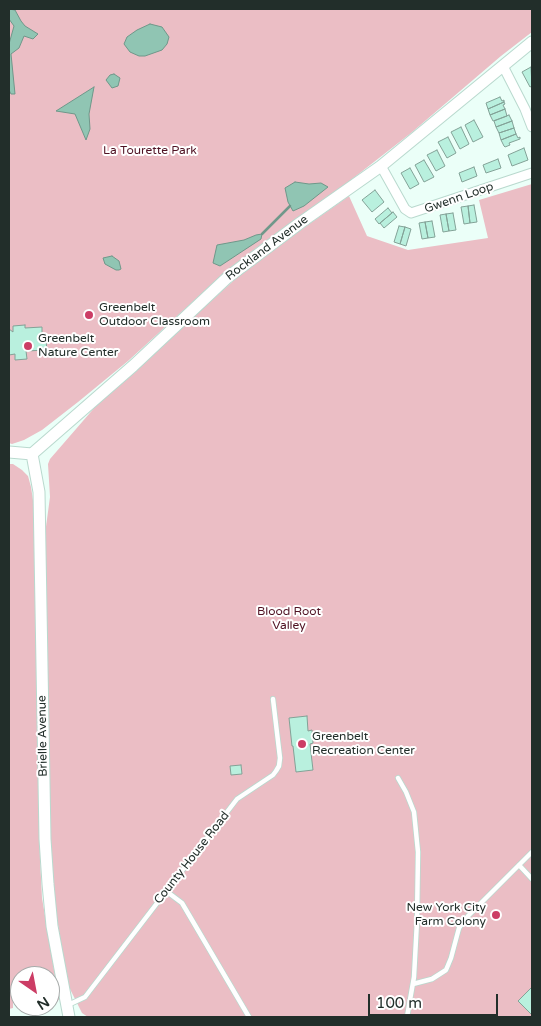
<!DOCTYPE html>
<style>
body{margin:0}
#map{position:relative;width:541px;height:1026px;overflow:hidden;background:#ebfff8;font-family:"Varela Round",sans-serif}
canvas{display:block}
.frame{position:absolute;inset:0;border:10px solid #222e2a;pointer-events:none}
.north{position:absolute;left:10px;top:966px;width:50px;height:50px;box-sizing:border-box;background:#fff;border:1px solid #a7abaa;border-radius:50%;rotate:147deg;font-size:14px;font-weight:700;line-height:20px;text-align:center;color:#222e2a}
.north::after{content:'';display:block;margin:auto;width:18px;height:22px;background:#cc3d65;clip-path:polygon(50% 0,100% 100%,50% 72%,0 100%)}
.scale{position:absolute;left:368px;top:994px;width:130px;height:22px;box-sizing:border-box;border:2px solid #222e2a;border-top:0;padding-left:6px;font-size:15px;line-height:18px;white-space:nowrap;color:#222e2a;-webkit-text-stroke:4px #fff;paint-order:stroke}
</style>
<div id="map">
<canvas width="541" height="1026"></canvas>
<div class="frame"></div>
<div class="north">N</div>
<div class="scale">100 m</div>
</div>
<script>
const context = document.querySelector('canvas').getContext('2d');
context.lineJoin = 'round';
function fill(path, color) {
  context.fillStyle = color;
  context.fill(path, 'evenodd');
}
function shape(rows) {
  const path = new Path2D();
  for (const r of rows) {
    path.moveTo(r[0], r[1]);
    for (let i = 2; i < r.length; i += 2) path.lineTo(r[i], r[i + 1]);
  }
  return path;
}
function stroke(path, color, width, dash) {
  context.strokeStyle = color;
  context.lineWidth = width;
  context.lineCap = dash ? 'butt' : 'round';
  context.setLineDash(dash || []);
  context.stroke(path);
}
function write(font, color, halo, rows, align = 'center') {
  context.font = font + ' "Varela Round",sans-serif';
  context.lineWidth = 4;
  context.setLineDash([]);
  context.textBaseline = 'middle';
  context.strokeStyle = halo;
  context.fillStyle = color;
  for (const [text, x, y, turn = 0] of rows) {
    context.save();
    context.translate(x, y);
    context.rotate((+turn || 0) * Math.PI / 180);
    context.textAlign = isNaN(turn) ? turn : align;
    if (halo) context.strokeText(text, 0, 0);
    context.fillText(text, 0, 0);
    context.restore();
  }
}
fill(shape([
 [9,9,532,9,532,32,501,56,411,133,333,194,259,246,222,275,128,361,78,402,42,430,24,440,12,444,9,443],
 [532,184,532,1017,88,1017,82,1013,68,985,65,973,53,890,50,818,45,534,50,497,48,464,50,459,102,399,251,265,349,196,367,236,408,250,488,238,479,200],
 [9,464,13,464,22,470,28,476,31,487,34,507,40,859,42,898,59,999,57,1002,50,1004,50,976,20,976,20,1000,13,1002,13,1008,9,1009]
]), '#ebbec5');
const water = shape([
 [9,9,15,10,21,21,25,26,38,34,33,39,24,36,19,48,11,54,15,94,11,94,9,90,9,44,14,26,9,19,9,9],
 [150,24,162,27,169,37,167,44,162,50,145,56,139,56,130,52,124,44,127,37,137,30,150,24],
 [114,74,120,78,118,86,112,88,106,80,110,75,114,74],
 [94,87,89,114,90,129,86,140,75,114,56,111,94,87],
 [295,182,309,184,321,183,328,187,304,206,293,211,288,202,285,188,295,182],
 [262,234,261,239,220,266,213,263,217,245,244,240,256,235,262,234],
 [112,256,119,261,121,269,119,270,116,270,105,264,103,258,112,256]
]);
fill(water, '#90c5b3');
stroke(water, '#6f988a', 1);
stroke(shape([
 [262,234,290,206]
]), '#6f988a', 2.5);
const building = shape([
 [531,67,532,86,530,87,522,72,531,67],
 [500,97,502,101,504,100,504,102,488,109,486,103,500,97],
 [504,102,505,104,503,105,505,109,490,115,488,109,504,102],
 [505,109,507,116,493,121,490,115,505,109],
 [509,115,512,121,496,127,494,121,509,115],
 [474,120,483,137,473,142,465,125,474,120],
 [512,121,514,128,499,133,496,127,512,121],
 [461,127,469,144,460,149,451,132,461,127],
 [514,128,516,134,501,140,499,133,514,128],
 [516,134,518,138,520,137,520,139,509,143,510,145,505,147,504,146,501,140,516,134],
 [448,137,456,153,447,158,438,142,448,137],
 [524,148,528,160,512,166,508,155,524,148],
 [437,150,445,166,436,171,427,155,437,150],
 [498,159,501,168,486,173,483,165,498,159],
 [424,160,434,177,424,182,415,165,424,160],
 [474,167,477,176,462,182,459,173,474,167],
 [410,168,419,184,410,189,401,173,410,168],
 [375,190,384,202,372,212,362,200,375,190],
 [474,205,477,222,470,223,468,206,474,205],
 [468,206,470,223,464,224,461,207,468,206],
 [388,208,392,213,379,224,375,219,388,208],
 [393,212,397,217,384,228,380,223,393,212],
 [453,213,456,230,449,231,446,214,453,213],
 [446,214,449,231,443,232,440,215,446,214],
 [432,221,435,237,428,238,425,222,432,221],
 [425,222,428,238,422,239,419,223,425,222],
 [399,226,405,227,400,244,394,242,399,226],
 [405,227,411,229,406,246,400,244,405,227],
 [25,325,25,328,42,327,42,339,39,339,39,341,46,341,47,350,26,351,27,359,15,360,15,354,9,355,9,329,13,332,13,326,25,325],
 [307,716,308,731,312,730,313,743,310,744,313,770,296,772,293,746,292,746,289,718,307,716],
 [241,765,242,774,231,775,230,766,241,765],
 [532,987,532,1015,518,1001,532,987]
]);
fill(building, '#b9f0de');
stroke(building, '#83a297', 1);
const service = shape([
 [398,778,406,792,414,812,418,852,417,921,414,977,407,1017],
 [519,865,532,879],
 [166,891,182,903,249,1017],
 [413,984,432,979,446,970,451,958,459,928,468,916,532,852],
 [68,1005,85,997,237,799,273,775,276,771,279,766,280,758,273,699]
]);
const minor = shape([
 [503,66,525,109,532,127],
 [381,166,405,209,411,213,532,173]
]);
const tertiary = shape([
 [9,452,32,454,133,366,228,277,300,223,381,166,532,42],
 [32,454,39,492,45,839,48,884,52,926,69,1017]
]);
stroke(service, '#b9d9ce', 6);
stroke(minor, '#b9d9ce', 11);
stroke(tertiary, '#b9d9ce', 13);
stroke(service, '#fff', 4.5);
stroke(minor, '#fff', 9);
stroke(tertiary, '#fff', 11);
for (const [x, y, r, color] of [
 [89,315,5,"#cc3d65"],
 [28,346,5,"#cc3d65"],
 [302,744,5,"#cc3d65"],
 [496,915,5,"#cc3d65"]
]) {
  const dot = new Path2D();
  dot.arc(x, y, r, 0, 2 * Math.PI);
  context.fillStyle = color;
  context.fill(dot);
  stroke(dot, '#fff', 2);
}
write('12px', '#4f1223', '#fff', [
 ["La Tourette Park",150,151],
 ["Blood Root",289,612],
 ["Valley",289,626]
]);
write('12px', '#222e2a', '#fff', [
 ["Gwenn Loop",459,198,-19],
 ["Rockland Avenue",267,248,-37],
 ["Brielle Avenue",43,736,-91],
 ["County House Road",192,858,-52]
]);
write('12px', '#222e2a', '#fff', [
 ["Greenbelt",99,308],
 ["Outdoor Classroom",99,322],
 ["Greenbelt",38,339],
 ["Nature Center",38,353],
 ["Greenbelt",312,737],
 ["Recreation Center",312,751],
 ["New York City",486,908,"right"],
 ["Farm Colony",486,922,"right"]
], 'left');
</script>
